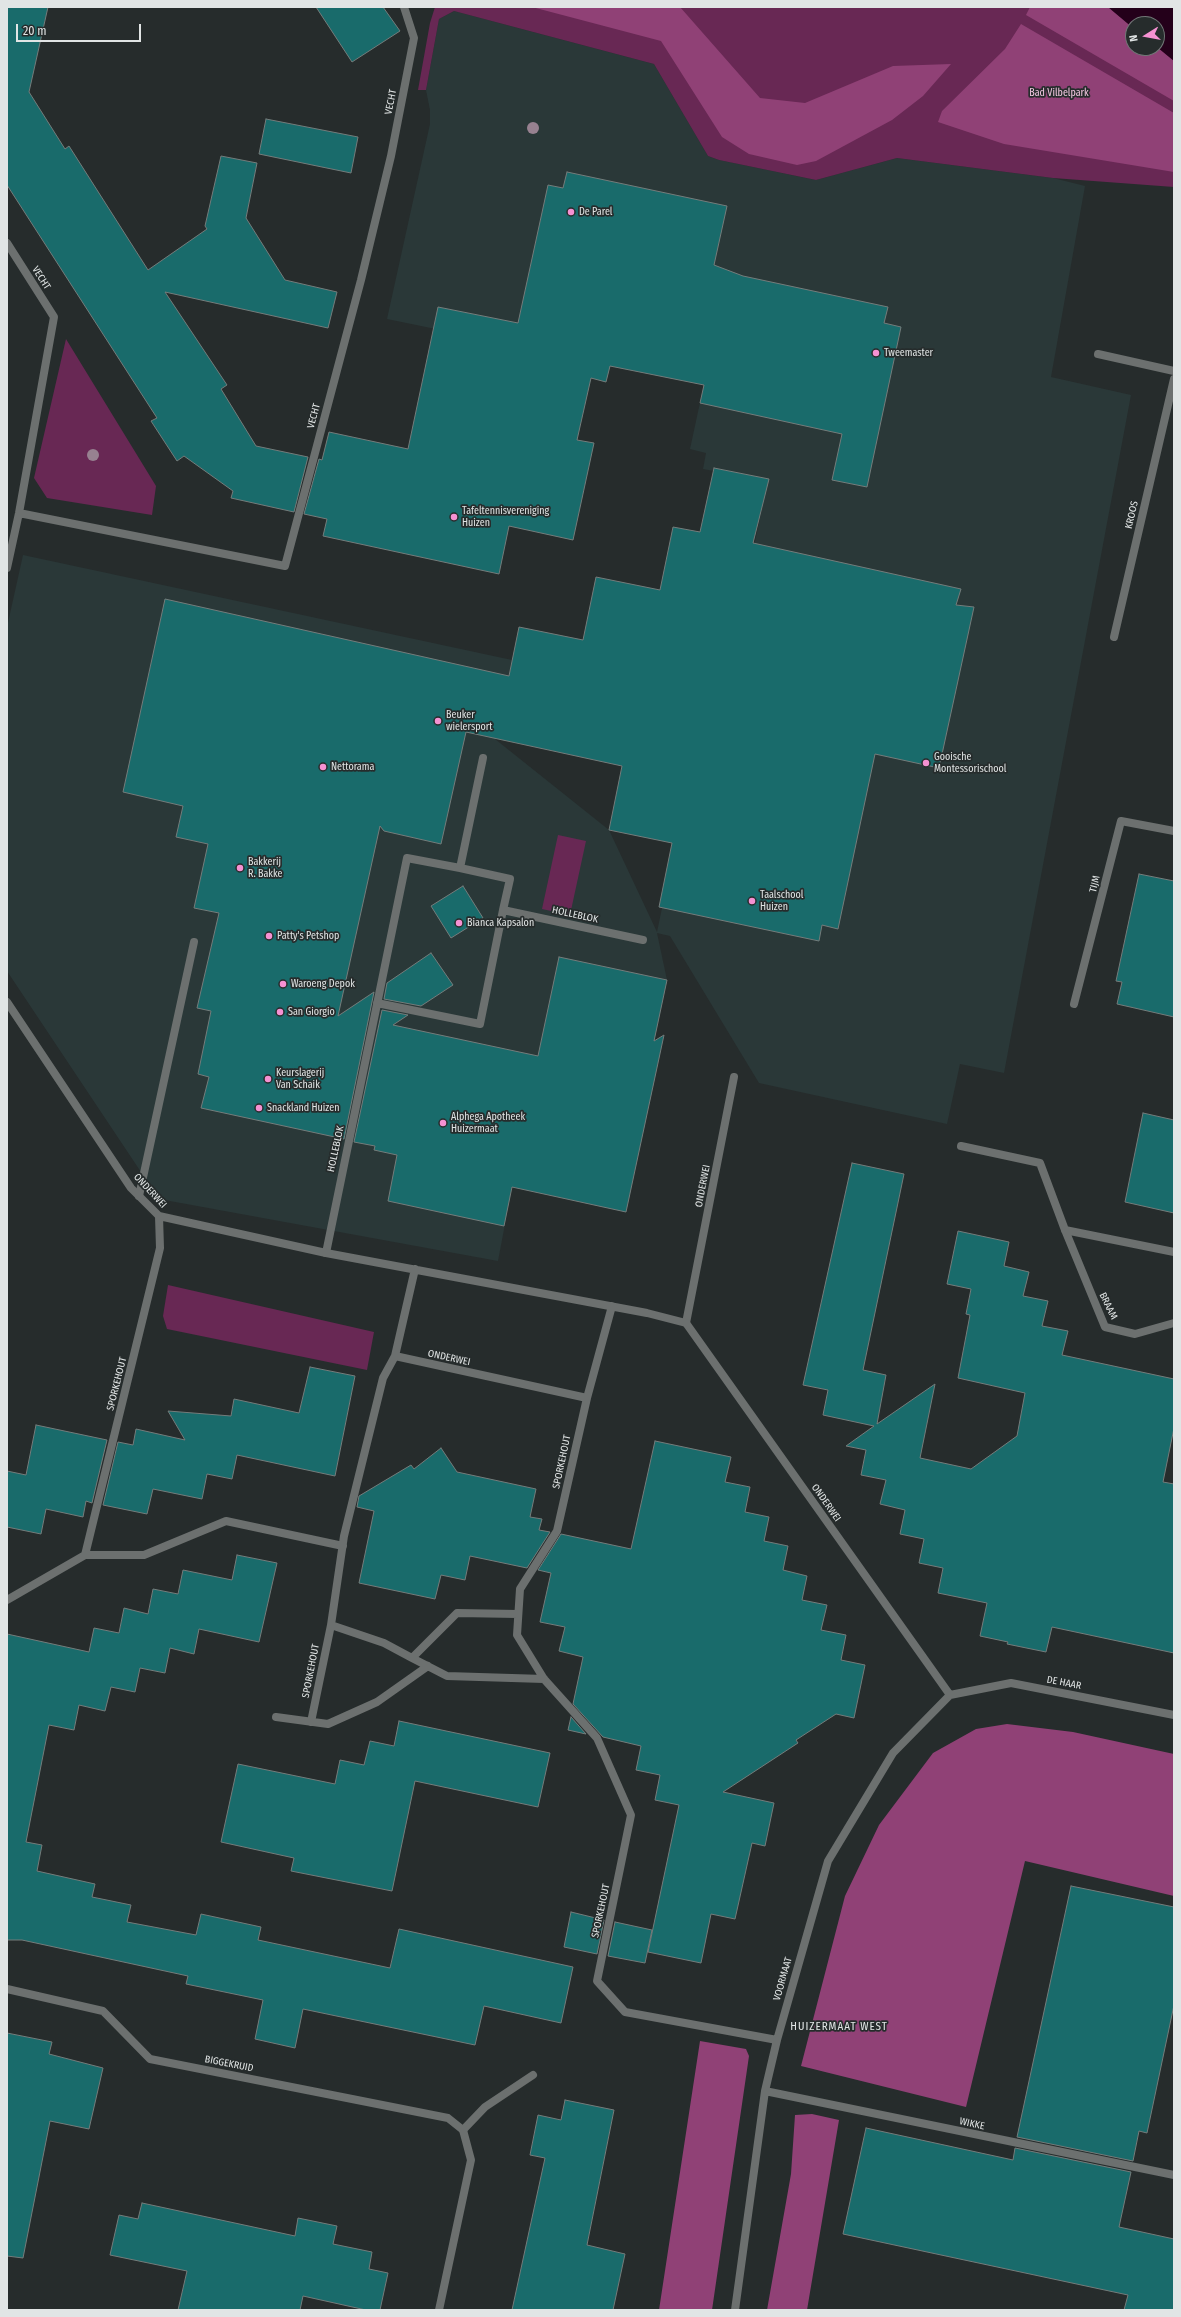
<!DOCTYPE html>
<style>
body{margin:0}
#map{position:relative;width:1181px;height:2317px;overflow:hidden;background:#262c2c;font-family:"Fira Sans Condensed",sans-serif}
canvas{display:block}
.frame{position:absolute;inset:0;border:8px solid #e1e5e5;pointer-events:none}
.north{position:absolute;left:1125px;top:16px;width:40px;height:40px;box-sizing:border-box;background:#262c2c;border:1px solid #717676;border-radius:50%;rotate:259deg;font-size:11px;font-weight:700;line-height:16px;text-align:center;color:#e1e5e5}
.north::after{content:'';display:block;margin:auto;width:14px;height:18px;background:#f591d2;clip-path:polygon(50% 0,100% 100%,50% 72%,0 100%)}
.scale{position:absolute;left:16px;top:24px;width:125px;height:18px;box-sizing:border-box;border:2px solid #e1e5e5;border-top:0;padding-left:5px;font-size:12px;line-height:14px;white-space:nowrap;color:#e1e5e5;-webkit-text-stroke:3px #262c2c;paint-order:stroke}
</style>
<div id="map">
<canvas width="1181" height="2317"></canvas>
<div class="frame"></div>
<div class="north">N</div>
<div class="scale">20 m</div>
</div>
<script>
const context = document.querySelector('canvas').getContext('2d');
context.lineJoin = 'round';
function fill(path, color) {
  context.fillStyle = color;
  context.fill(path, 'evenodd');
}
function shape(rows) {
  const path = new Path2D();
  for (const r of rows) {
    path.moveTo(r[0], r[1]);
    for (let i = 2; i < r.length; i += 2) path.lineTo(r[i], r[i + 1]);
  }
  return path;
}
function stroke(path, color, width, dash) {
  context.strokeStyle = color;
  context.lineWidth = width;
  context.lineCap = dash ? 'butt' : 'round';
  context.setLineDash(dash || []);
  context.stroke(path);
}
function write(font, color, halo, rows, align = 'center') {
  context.font = font + ' "Fira Sans Condensed",sans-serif';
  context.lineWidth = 3.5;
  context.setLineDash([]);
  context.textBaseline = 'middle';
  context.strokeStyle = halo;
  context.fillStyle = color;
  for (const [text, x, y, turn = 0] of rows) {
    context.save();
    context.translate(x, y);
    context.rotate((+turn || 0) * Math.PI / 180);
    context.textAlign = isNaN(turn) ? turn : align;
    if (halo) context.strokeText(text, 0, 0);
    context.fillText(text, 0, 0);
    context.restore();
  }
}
fill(shape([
 [454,11,654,64,708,156,719,160,816,180,897,158,1053,178,1085,186,1051,377,1131,395,1004,1073,960,1064,947,1124,759,1083,670,936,657,933,667,980,648,1071,656,1073,626,1212,512,1187,498,1261,159,1199,7,971,7,627,23,555,512,660,495,739,609,830,657,932,662,908,659,907,669,857,751,560,764,499,719,472,703,469,706,453,690,449,707,370,693,367,689,382,610,366,606,382,526,363,514,345,387,319,430,124,430,110,426,90,439,19]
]), '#2a3838');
fill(shape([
 [435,7,1174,7,1174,187,1053,178,897,158,816,180,719,160,708,156,654,64,454,11,439,19,426,90,418,90,430,23],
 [1133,24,1157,24,1157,48,1133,48],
 [66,339,156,486,152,515,47,498,34,478],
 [558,835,586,841,570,915,542,909],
 [168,1285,374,1332,367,1370,167,1329,163,1316]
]), '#682854');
fill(shape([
 [532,7,680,7,760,98,805,103,893,66,951,64,923,96,892,120,816,161,797,165,749,154,722,137,661,41],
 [1030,7,1108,7,1133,28,1133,48,1157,47,1174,61,1174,101,1026,15],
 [1021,24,1174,113,1174,172,1004,144,938,122,942,111,1005,49],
 [1007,1724,1073,1732,1174,1754,1174,1896,1025,1861,966,2107,801,2066,845,1896,879,1825,933,1753,976,1729],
 [700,2041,746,2049,749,2056,712,2310,659,2310],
 [812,2114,839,2120,807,2310,767,2310,791,2174,795,2115]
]), '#904176');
fill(shape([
 [1108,7,1174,7,1174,61,1157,47,1157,24,1133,24,1133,28]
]), '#24001a');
const building = shape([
 [7,7,48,7,29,92,65,149,69,146,148,270,207,229,205,226,221,156,257,163,246,218,285,280,337,292,328,328,165,292,227,385,221,389,256,446,308,457,294,512,231,498,233,491,184,456,177,461,151,421,157,418,7,185,7,7],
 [316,7,383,7,400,31,352,62,316,7],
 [266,119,358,137,351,173,259,154,266,119],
 [567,172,727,206,714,265,743,276,888,307,884,323,901,327,867,487,832,480,842,434,700,403,704,385,610,366,606,382,591,378,577,440,594,443,573,540,509,526,499,574,323,536,327,519,304,514,319,459,322,460,329,432,408,449,438,307,518,323,548,185,563,188,567,172],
 [714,468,769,479,753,543,961,589,956,605,974,607,939,768,875,754,838,929,822,925,819,941,659,907,672,843,609,830,622,766,466,732,441,844,384,831,380,826,338,1016,374,992,344,1139,201,1108,209,1077,198,1074,211,1011,197,1008,219,913,194,908,208,844,176,837,183,806,123,792,165,599,509,676,519,627,583,640,596,577,660,590,673,527,700,532,714,468],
 [1139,874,1174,881,1174,1017,1117,1004,1122,982,1116,981,1139,874],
 [463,886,483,918,451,938,431,906,463,886],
 [431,953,453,985,421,1006,384,999,387,983,431,953],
 [559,957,667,980,654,1041,664,1035,626,1212,512,1187,504,1226,388,1201,397,1155,374,1150,375,1146,354,1142,382,1010,408,1015,393,1025,538,1056,559,957],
 [1143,1113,1174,1120,1174,1213,1125,1202,1143,1113],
 [852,1163,904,1174,863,1370,886,1375,877,1424,935,1384,920,1458,971,1469,1017,1436,1025,1393,958,1378,970,1315,966,1314,971,1289,947,1284,958,1231,1009,1242,1004,1266,1029,1272,1023,1296,1048,1301,1042,1326,1068,1331,1062,1355,1174,1379,1174,1428,1163,1482,1174,1484,1174,1653,1052,1627,1046,1652,1007,1644,1008,1642,980,1636,987,1603,938,1593,943,1568,919,1563,924,1539,900,1534,905,1510,880,1504,886,1480,861,1475,866,1450,846,1446,874,1426,823,1415,828,1390,803,1385,852,1163],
 [310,1367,355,1376,335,1476,237,1455,232,1479,207,1474,202,1499,153,1489,147,1514,103,1505,118,1442,133,1445,136,1429,185,1440,168,1411,231,1416,234,1399,299,1413,310,1367],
 [36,1425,107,1440,92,1503,86,1501,83,1517,46,1509,41,1534,7,1527,7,1471,26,1475,36,1425],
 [655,1441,731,1457,725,1482,750,1487,745,1512,769,1517,764,1541,788,1546,783,1570,807,1576,802,1600,827,1605,821,1630,846,1635,841,1660,865,1665,854,1718,836,1714,796,1740,798,1743,723,1792,774,1803,765,1846,752,1843,735,1919,711,1914,701,1963,648,1952,679,1805,655,1800,660,1775,636,1770,641,1746,603,1737,573,1704,583,1657,559,1651,565,1627,540,1622,551,1573,538,1570,561,1534,631,1549,655,1441],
 [441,1448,457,1472,536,1489,530,1517,542,1519,539,1530,550,1532,527,1568,470,1556,465,1580,441,1575,435,1599,359,1583,374,1511,357,1507,359,1496,411,1465,414,1469,441,1448],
 [237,1555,277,1563,259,1642,199,1629,194,1654,170,1648,165,1673,140,1668,135,1692,111,1687,105,1711,79,1705,74,1730,49,1725,26,1842,42,1845,37,1871,95,1884,92,1897,131,1905,127,1922,196,1935,201,1914,261,1927,258,1940,390,1968,399,1929,573,1967,561,2023,484,2006,475,2045,303,2009,295,2048,255,2039,263,2000,186,1984,188,1976,22,1940,7,1940,7,1634,89,1652,94,1628,119,1633,124,1608,148,1614,153,1589,178,1594,183,1570,232,1580,237,1555],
 [571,1717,586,1734,568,1730,571,1717],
 [399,1721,550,1753,538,1807,415,1781,392,1891,291,1871,294,1858,221,1842,238,1764,335,1784,340,1760,364,1765,370,1741,394,1746,399,1721],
 [1071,1886,1174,1907,1174,2005,1147,2133,1139,2131,1133,2161,1017,2137,1071,1886],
 [571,1912,604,1920,597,1954,564,1947,571,1912],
 [615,1922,652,1930,645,1963,608,1956,615,1922],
 [7,2033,52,2042,49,2054,103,2068,89,2129,50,2121,23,2258,7,2256,7,2033],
 [565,2100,614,2110,587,2245,625,2254,613,2310,512,2310,545,2158,530,2155,538,2115,561,2120,565,2100],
 [866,2128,1013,2160,1015,2148,1131,2172,1119,2227,1174,2239,1174,2310,1124,2310,1128,2295,843,2234,866,2128],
 [142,2203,295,2236,298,2218,337,2226,333,2244,372,2252,369,2269,388,2273,380,2310,366,2310,303,2296,300,2310,178,2310,187,2271,110,2255,119,2215,138,2219,142,2203]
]);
fill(building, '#196b6b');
stroke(building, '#747c7b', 1);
stroke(shape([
 [139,1196,194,942],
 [686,1323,734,1077],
 [463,2130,485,2107,533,2075]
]), '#6c706f', 8);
stroke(shape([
 [460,868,510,879,503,910,643,940],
 [377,1003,480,1024,503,910],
 [326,1253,407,858,460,868,483,758]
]), '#6c706f', 8);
stroke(shape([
 [7,243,54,317,19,513,7,568],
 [1098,354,1174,371],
 [19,513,285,566,361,280,391,156,414,38,404,7],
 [1114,637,1174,379],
 [7,1002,131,1188,159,1216,326,1253,647,1313,686,1323,950,1695],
 [1074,1004,1121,821,1174,831],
 [961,1146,1040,1163,1065,1230,1105,1327,1135,1334,1174,1323],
 [1065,1230,1174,1252],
 [415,1269,395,1356,587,1398],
 [612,1306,587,1398,557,1531,520,1589,517,1635,544,1679,597,1738,631,1815,597,1981,625,2012,777,2040],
 [395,1356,383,1378,344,1536,331,1625,384,1643,412,1658],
 [85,1555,160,1248,159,1216],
 [7,1600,85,1555,144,1555,226,1521,343,1546],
 [518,1614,457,1613,412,1658,447,1676,544,1679],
 [950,1695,1011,1683,1174,1715],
 [276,1717,328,1724,377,1702,428,1666],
 [311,1722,331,1625],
 [7,1989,103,2011,150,2059,448,2118,463,2130,471,2160,439,2310],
 [765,2091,1174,2175],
 [735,2310,765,2091,777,2040,828,1861,893,1753,950,1695]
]), '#6c706f', 8);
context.fillStyle = '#978190';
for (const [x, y] of [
 [533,128],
 [93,455]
]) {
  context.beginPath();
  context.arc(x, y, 6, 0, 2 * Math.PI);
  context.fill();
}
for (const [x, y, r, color] of [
 [571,212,4,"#f591d2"],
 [876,353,4,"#f591d2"],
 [454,517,4,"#f591d2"],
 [438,721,4,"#f591d2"],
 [926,763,4,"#f591d2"],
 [323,767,4,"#f591d2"],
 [240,868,4,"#f591d2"],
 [752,901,4,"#f591d2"],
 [459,923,4,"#f591d2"],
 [269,936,4,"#f591d2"],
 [283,984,4,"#f591d2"],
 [280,1012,4,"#f591d2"],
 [268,1079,4,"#f591d2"],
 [259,1108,4,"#f591d2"],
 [443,1123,4,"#f591d2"]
]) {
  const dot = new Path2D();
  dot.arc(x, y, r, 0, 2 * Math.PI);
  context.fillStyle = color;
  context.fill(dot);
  stroke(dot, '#262c2c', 1.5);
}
write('10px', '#f4c7e2', '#262c2c', [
 ["Bad Vilbelpark",1059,93]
]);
write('10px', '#e1e5e5', '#262c2c', [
 ["VECHT",391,102,-79],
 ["VECHT",41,278,58],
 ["VECHT",314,416,-75],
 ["KROOS",1132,515,-77],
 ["TIJM",1095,884,-76],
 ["HOLLEBLOK",575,915,12],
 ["HOLLEBLOK",336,1149,-78],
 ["ONDERWEI",703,1186,-79],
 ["ONDERWEI",150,1191,47],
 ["BRAAM",1108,1306,64],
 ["ONDERWEI",449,1358,12],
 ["SPORKEHOUT",117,1384,-76],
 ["SPORKEHOUT",562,1462,-78],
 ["ONDERWEI",826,1503,55],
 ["SPORKEHOUT",311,1671,-79],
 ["DE HAAR",1064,1683,11],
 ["SPORKEHOUT",601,1911,-78],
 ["VOORMAAT",783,1979,-74],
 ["BIGGEKRUID",229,2064,11],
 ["WIKKE",972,2124,12]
]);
write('10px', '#e1e5e5', '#262c2c', [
 ["De Parel",579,212],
 ["Tweemaster",884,353],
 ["Tafeltennisvereniging",462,511],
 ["Huizen",462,523],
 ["Beuker",446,715],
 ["wielersport",446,727],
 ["Gooische",934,757],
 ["Montessorischool",934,769],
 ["Nettorama",331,767],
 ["Bakkerij",248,862],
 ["R. Bakke",248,874],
 ["Taalschool",760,895],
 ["Huizen",760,907],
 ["Bianca Kapsalon",467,923],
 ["Patty's Petshop",277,936],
 ["Waroeng Depok",291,984],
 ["San Giorgio",288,1012],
 ["Keurslagerij",276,1073],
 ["Van Schaik",276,1085],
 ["Snackland Huizen",267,1108],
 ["Alphega Apotheek",451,1117],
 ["Huizermaat",451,1129]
], 'left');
context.letterSpacing = '1px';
write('11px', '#e1e5e5', '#262c2c', [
 ["HUIZERMAAT WEST",839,2027]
]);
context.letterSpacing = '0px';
</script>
